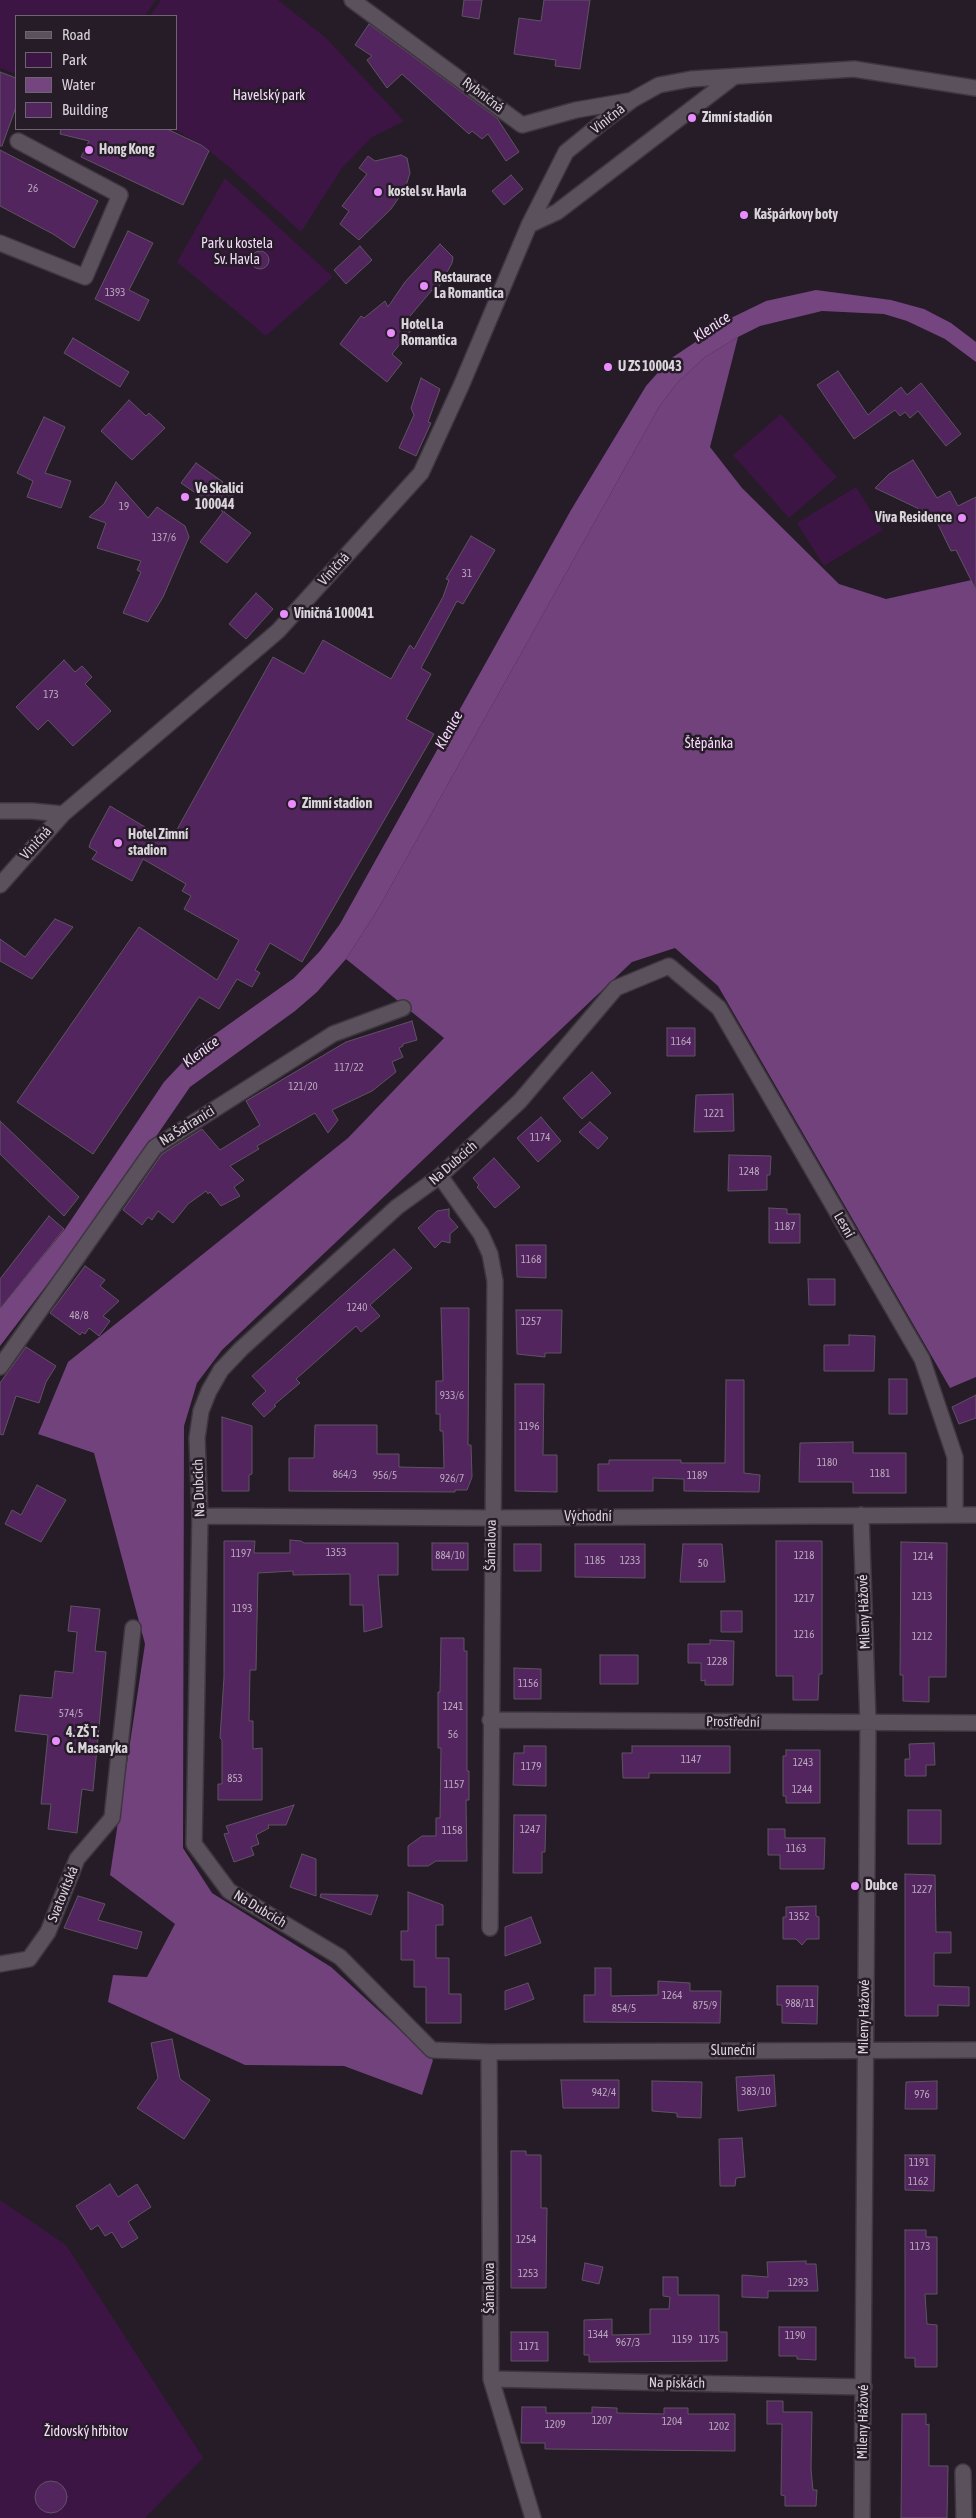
<!DOCTYPE html>
<meta charset="utf-8">
<style>
body{margin:0}
#map{position:relative;width:976px;height:2518px;overflow:hidden;background:#251c27;font-family:"Asap Condensed",sans-serif}
canvas{display:block}
.legend{position:absolute;left:15px;top:15px;width:162px;height:115px;box-sizing:border-box;background:#251c27;border:1px solid #6d656f;margin:0;padding:6px 9px;list-style:none;font-size:15px;color:#d9d3da}
.legend li{display:flex;align-items:center;gap:10px;height:25px}
.legend b{width:25px;border:1px solid #6d656f}
</style>
<div id="map">
<canvas width="976" height="2518"></canvas>
<ul class="legend">
<li><b style="height:6px;background:#5b515d"></b>Road</li>
<li><b style="height:14px;background:#3d1545"></b>Park</li>
<li><b style="height:14px;background:#754580"></b>Water</li>
<li><b style="height:14px;background:#53255e"></b>Building</li>
</ul>
</div>
<script>
const context = document.querySelector('canvas').getContext('2d');
context.lineJoin = 'round';
function fill(path, color) {
  context.fillStyle = color;
  context.fill(path, 'evenodd');
}
function shape(rows) {
  const path = new Path2D();
  for (const r of rows) {
    if (r.length === 3) {
      path.moveTo(r[0] + r[2], r[1]);
      path.arc(r[0], r[1], r[2], 0, 2 * Math.PI);
      continue;
    }
    path.moveTo(r[0], r[1]);
    for (let i = 2; i < r.length; i += 2) path.lineTo(r[i], r[i + 1]);
  }
  return path;
}
function stroke(path, color, width, dash) {
  context.strokeStyle = color;
  context.lineWidth = width;
  context.lineCap = dash ? 'butt' : 'round';
  context.setLineDash(dash || []);
  context.stroke(path);
}
function write(font, color, halo, rows, align = 'center') {
  context.font = font + ' "Asap Condensed",sans-serif';
  context.lineWidth = 5;
  context.setLineDash([]);
  context.textBaseline = 'middle';
  context.strokeStyle = halo;
  context.fillStyle = color;
  for (const [text, x, y, turn = 0] of rows) {
    context.save();
    context.translate(x, y);
    context.rotate((+turn || 0) * Math.PI / 180);
    context.textAlign = isNaN(turn) ? turn : align;
    if (halo) context.strokeText(text, 0, 0);
    context.fillText(text, 0, 0);
    context.restore();
  }
}
fill(shape([
 [0,0,156,0,145,16,16,16,16,74,0,68],
 [161,0,278,0,326,38,404,121,372,137,342,168,301,232,228,166,201,145,174,129,176,129,176,16,150,16],
 [225,178,333,277,266,336,177,262],
 [781,414,837,477,789,518,733,455],
 [856,487,883,530,824,566,797,523],
 [0,2200,66,2245,203,2458,145,2518,0,2518]
]), '#3d1545');
fill(shape([
 [738,337,710,447,742,488,839,584,886,599,976,579,976,1377,950,1388,718,986,675,948,632,962,222,1350,197,1383,184,1426,183,1848,212,1893,331,1967,433,2060,422,2095,344,2066,245,2065,108,2002,113,1975,147,1977,175,1924,110,1875,145,1644,94,1453,38,1434,68,1362,348,1138,444,1038,346,959,378,909,659,407,677,383,705,357]
]), '#72427d');
fill(shape([
 [816,290,891,300,924,309,951,323,976,342,976,362,945,339,907,321,884,314,822,311,760,326,738,337,705,357,677,383,659,407,378,909,346,959,317,992,295,1011,190,1087,118,1192,0,1346,0,1309,65,1229,164,1082,197,1047,294,978,320,951,340,924,571,510,646,386,670,359,733,317,766,301]
]), '#754580');
const building = shape([
 [464,0,482,0,479,19,462,16,464,0],
 [544,0,590,0,580,69,555,66,556,60,514,54,519,18,541,21,544,0],
 [369,24,497,118,519,152,506,161,488,134,482,139,472,131,469,134,402,74,387,88,367,60,372,56,355,45,369,24],
 [0,72,16,78,16,107,2,146,0,146,0,72],
 [61,129,167,129,201,145,209,151,183,205,81,157,89,141,60,134,61,129],
 [0,150,98,201,74,248,53,234,0,206,0,150],
 [401,155,407,158,410,173,405,189,391,209,359,240,340,224,349,211,342,206,367,174,359,168,368,156,375,161,401,155],
 [511,175,523,189,504,205,492,191,511,175],
 [128,231,153,243,129,290,149,300,139,321,95,299,128,231],
 [440,244,453,257,452,263,435,294,432,290,405,322,412,329,392,354,402,363,387,382,340,344,361,316,364,318,385,301,388,307,405,282,440,244],
 [360,246,372,260,346,284,334,270,360,246],
 [260,260,9],
 [73,338,129,372,120,387,64,353,73,338],
 [838,371,868,415,901,387,907,395,921,383,961,434,946,446,918,411,910,418,905,412,900,416,895,410,854,439,817,385,838,371],
 [421,378,440,389,428,422,431,423,416,456,399,448,414,415,411,408,421,378],
 [129,400,146,416,149,413,165,428,132,460,101,431,129,400],
 [44,417,65,427,45,473,71,481,61,508,27,497,33,481,17,473,44,417],
 [913,460,937,498,950,491,958,506,976,497,976,590,956,550,951,551,934,516,875,488,889,474,913,460],
 [196,463,223,482,219,487,235,497,224,512,251,533,227,563,200,542,223,512,181,483,196,463],
 [116,482,148,518,157,507,185,526,189,537,163,597,148,622,123,613,141,572,137,570,141,561,97,548,106,523,89,517,104,504,116,482],
 [471,536,495,550,463,604,457,601,421,668,431,674,406,719,434,734,302,962,270,943,255,970,260,973,252,987,237,979,219,1009,199,997,93,1154,17,1102,139,927,217,980,239,940,184,909,191,896,182,891,186,884,143,859,132,881,92,859,97,852,89,847,91,841,110,806,170,842,273,657,304,674,323,640,391,679,410,645,414,649,443,597,449,580,446,579,471,536],
 [256,593,273,609,246,639,229,624,256,593],
 [64,660,75,672,82,666,92,677,85,684,111,711,73,746,48,720,38,730,16,707,64,660],
 [55,919,73,927,32,979,0,961,0,939,25,957,55,919],
 [412,1021,417,1040,403,1044,403,1046,399,1048,403,1057,392,1062,396,1072,372,1091,332,1110,338,1120,328,1133,315,1113,257,1146,259,1149,230,1166,244,1180,234,1187,240,1196,221,1206,210,1192,208,1194,206,1191,188,1204,173,1223,158,1211,152,1220,148,1217,142,1225,123,1210,162,1154,202,1129,220,1150,260,1125,246,1101,346,1042,412,1021],
 [667,1028,695,1028,695,1056,667,1056,667,1028],
 [592,1072,611,1093,582,1119,563,1098,592,1072],
 [733,1094,734,1131,694,1132,696,1095,733,1094],
 [541,1117,561,1141,538,1162,517,1138,541,1117],
 [0,1121,79,1197,64,1216,0,1154,0,1121],
 [590,1122,608,1138,598,1149,579,1132,590,1122],
 [729,1155,771,1156,770,1175,767,1175,767,1190,728,1191,729,1155],
 [494,1158,520,1187,495,1208,477,1187,479,1185,473,1178,494,1158],
 [769,1208,787,1209,787,1214,800,1214,800,1243,769,1243,769,1208],
 [449,1209,449,1217,458,1227,450,1234,450,1243,442,1241,435,1248,418,1228,437,1211,449,1209],
 [49,1216,64,1229,0,1309,0,1279,49,1216],
 [516,1245,546,1245,546,1278,517,1277,516,1245],
 [394,1249,412,1268,370,1305,380,1316,361,1332,356,1326,296,1379,300,1383,274,1405,276,1406,264,1417,252,1404,266,1391,252,1376,394,1249],
 [85,1266,105,1280,100,1286,119,1301,103,1316,110,1321,99,1336,89,1328,85,1334,82,1332,80,1335,50,1313,85,1266],
 [808,1279,835,1279,835,1305,809,1305,808,1279],
 [441,1308,469,1308,468,1445,471,1445,472,1477,467,1490,455,1490,455,1492,289,1491,289,1458,314,1458,315,1425,377,1425,377,1454,399,1454,399,1467,444,1468,443,1431,440,1431,440,1414,436,1414,436,1381,443,1381,441,1308],
 [516,1310,562,1310,561,1353,545,1353,545,1357,517,1354,516,1310],
 [849,1335,875,1336,874,1371,824,1371,824,1345,849,1345,849,1335],
 [26,1347,56,1366,46,1382,39,1403,16,1396,3,1435,0,1434,0,1383,26,1347],
 [889,1379,907,1379,907,1414,889,1414,889,1379],
 [726,1380,744,1380,744,1473,760,1475,759,1492,684,1491,684,1479,653,1478,653,1491,598,1491,598,1464,609,1464,609,1460,681,1460,681,1463,725,1463,726,1380],
 [515,1384,544,1384,543,1455,557,1455,557,1492,515,1491,515,1384],
 [976,1395,976,1418,959,1424,952,1407,976,1395],
 [222,1417,252,1426,252,1474,249,1475,249,1491,222,1491,222,1417],
 [853,1442,853,1453,906,1453,906,1493,853,1493,853,1482,799,1482,800,1443,853,1442],
 [37,1485,66,1500,41,1542,5,1524,12,1510,21,1515,37,1485],
 [290,1540,301,1541,304,1543,398,1543,398,1575,378,1575,382,1627,364,1632,363,1605,350,1605,350,1574,293,1575,293,1571,258,1573,256,1670,250,1670,249,1721,253,1721,253,1749,262,1748,262,1800,218,1800,218,1784,222,1784,222,1740,220,1738,224,1677,224,1541,255,1541,254,1553,290,1553,290,1540],
 [776,1541,822,1541,822,1674,819,1674,818,1700,793,1700,793,1676,776,1676,776,1541],
 [901,1542,947,1543,946,1677,929,1677,929,1702,903,1701,903,1675,900,1675,901,1542],
 [432,1543,468,1543,468,1570,432,1570,432,1543],
 [514,1544,541,1544,541,1571,514,1571,514,1544],
 [575,1544,645,1544,645,1578,575,1577,575,1544],
 [683,1544,722,1544,725,1582,680,1582,683,1544],
 [71,1606,100,1609,95,1651,106,1652,93,1791,82,1789,77,1833,48,1829,51,1804,41,1804,48,1735,15,1731,20,1695,52,1698,55,1671,73,1673,77,1632,68,1631,71,1606],
 [721,1611,742,1611,742,1632,721,1632,721,1611],
 [441,1638,464,1638,464,1651,467,1651,467,1771,469,1771,469,1800,466,1800,467,1861,436,1861,428,1866,408,1866,408,1846,422,1836,436,1836,436,1818,440,1818,441,1748,438,1748,438,1692,440,1692,441,1638],
 [710,1640,734,1641,733,1685,705,1685,705,1680,701,1681,701,1663,688,1663,688,1644,710,1644,710,1640],
 [600,1655,638,1655,638,1684,600,1684,600,1655],
 [514,1668,541,1669,541,1699,514,1699,514,1668],
 [934,1743,935,1765,926,1765,926,1776,905,1776,905,1759,910,1759,909,1744,934,1743],
 [524,1746,546,1746,546,1786,513,1785,514,1753,524,1753,524,1746],
 [632,1746,730,1746,730,1773,649,1773,649,1778,623,1778,622,1753,632,1753,632,1746],
 [786,1750,820,1750,820,1803,786,1803,786,1796,783,1796,783,1756,786,1756,786,1750],
 [294,1805,286,1825,268,1825,269,1828,256,1835,259,1844,251,1847,254,1855,234,1862,224,1834,229,1833,226,1826,294,1805],
 [908,1810,941,1810,941,1844,908,1844,908,1810],
 [514,1815,546,1815,545,1852,542,1852,542,1873,513,1873,514,1815],
 [768,1829,785,1829,785,1838,825,1838,824,1869,780,1869,780,1855,768,1855,768,1829],
 [302,1854,316,1859,316,1896,290,1887,302,1854],
 [905,1874,935,1875,936,1932,951,1932,951,1953,934,1953,934,1986,969,1987,969,2006,938,2005,938,2016,905,2016,905,1874],
 [408,1892,443,1905,443,1925,436,1925,436,1958,449,1958,449,1994,461,1994,461,2023,426,2023,426,1987,414,1987,414,1960,401,1960,401,1931,408,1931,408,1892],
 [321,1894,367,1895,378,1895,371,1915,320,1897,321,1894],
 [78,1896,105,1904,98,1920,142,1932,137,1949,64,1928,78,1896],
 [816,1906,816,1916,819,1917,819,1939,807,1939,802,1945,796,1939,783,1939,783,1917,786,1917,786,1907,816,1906],
 [531,1917,541,1943,505,1956,505,1927,531,1917],
 [595,1968,611,1968,611,1996,658,1995,658,1981,690,1983,690,1991,721,1991,720,2023,584,2022,584,1995,595,1995,595,1968],
 [528,1983,534,1999,505,2010,505,1991,528,1983],
 [777,1986,818,1986,817,2024,782,2023,782,2005,777,2005,777,1986],
 [172,2039,180,2079,210,2100,184,2139,137,2108,158,2078,151,2043,172,2039],
 [774,2075,776,2106,738,2111,736,2077,774,2075],
 [561,2080,619,2080,619,2108,563,2108,561,2080],
 [652,2081,702,2082,701,2118,677,2117,677,2113,652,2111,652,2081],
 [937,2081,937,2109,905,2109,906,2082,937,2081],
 [742,2138,745,2177,736,2178,735,2186,720,2186,719,2139,742,2138],
 [511,2151,526,2151,526,2155,541,2155,541,2208,547,2208,546,2288,511,2288,511,2151],
 [905,2155,935,2155,934,2191,905,2190,905,2155],
 [110,2184,118,2197,137,2184,151,2207,128,2222,138,2238,122,2248,112,2232,105,2236,98,2225,91,2230,76,2206,110,2184],
 [905,2230,926,2230,926,2237,937,2237,937,2294,925,2294,927,2324,937,2325,937,2367,915,2367,915,2358,905,2358,905,2230],
 [806,2261,806,2264,816,2264,818,2291,768,2291,768,2298,742,2297,742,2275,768,2277,767,2262,806,2261],
 [585,2263,603,2267,599,2284,582,2280,585,2263],
 [663,2277,678,2277,678,2295,719,2295,719,2332,727,2332,727,2361,589,2362,589,2355,584,2355,584,2320,612,2319,612,2335,650,2334,650,2309,669,2309,670,2297,663,2296,663,2277],
 [779,2327,816,2327,816,2360,797,2359,797,2356,779,2356,779,2327],
 [511,2332,548,2332,548,2361,511,2361,511,2332],
 [767,2401,783,2401,783,2412,812,2412,811,2469,813,2490,817,2490,816,2506,785,2506,785,2496,781,2495,782,2424,767,2424,767,2401],
 [522,2407,546,2407,546,2413,592,2413,592,2407,617,2408,617,2413,664,2414,664,2408,688,2408,688,2414,735,2414,735,2451,545,2449,545,2443,521,2443,522,2407],
 [902,2414,926,2414,926,2425,929,2424,929,2466,948,2466,947,2518,901,2518,902,2414],
 [51,2497,16]
]);
fill(building, '#53255e');
stroke(building, '#5e5461', 1);
const minor = shape([
 [352,0,522,125,576,110,628,101],
 [529,225,557,212,732,78],
 [0,243,85,277,120,195,18,141],
 [0,811,32,811,63,814],
 [0,885,63,814,278,631,421,473,461,386,529,225,566,152,604,121,632,100,659,85,691,79,854,69,976,88],
 [440,1176,481,1234,490,1254,495,1281,490,1928],
 [0,1367,155,1147,333,1034,403,1008],
 [861,1515,868,1723,862,2518],
 [955,1515,955,1457,922,1359,719,1008,669,966,616,988,520,1101,440,1176,397,1207,241,1349,221,1370,209,1391,201,1411,197,1438,200,1516,194,1844,229,1891,340,1957,432,2050,489,2052,976,2050],
 [200,1516,492,1518,976,1515],
 [490,1720,976,1723],
 [0,1964,29,1959,48,1932,77,1859,112,1818,133,1628],
 [489,2052,491,2379,533,2518],
 [491,2379,864,2387],
 [963,2472,964,2518]
]);
stroke(minor, '#3f3740', 18);
stroke(minor, '#5b515d', 15);
for (const [x, y, r, color] of [
 [692,118,5,"#e98dfe"],
 [89,150,5,"#e98dfe"],
 [378,192,5,"#e98dfe"],
 [744,215,5,"#e98dfe"],
 [424,286,5,"#e98dfe"],
 [391,333,5,"#e98dfe"],
 [608,367,5,"#e98dfe"],
 [185,497,5,"#e98dfe"],
 [962,518,5,"#e98dfe"],
 [284,614,5,"#e98dfe"],
 [292,804,5,"#e98dfe"],
 [118,843,5,"#e98dfe"],
 [56,1741,5,"#e98dfe"],
 [855,1886,5,"#e98dfe"]
]) {
  const dot = new Path2D();
  dot.arc(x, y, r, 0, 2 * Math.PI);
  context.fillStyle = color;
  context.fill(dot);
  stroke(dot, '#251c27', 2);
}
write('11px', '#b8a8bb', null, [
 ["26",33,189],
 ["1393",115,293],
 ["19",124,507],
 ["137/6",164,538],
 ["31",467,574],
 ["173",51,695],
 ["1164",681,1042],
 ["117/22",349,1068],
 ["121/20",303,1087],
 ["1221",714,1114],
 ["1174",540,1138],
 ["1248",749,1172],
 ["1187",785,1227],
 ["1168",531,1260],
 ["1240",357,1308],
 ["48/8",79,1316],
 ["1257",531,1322],
 ["933/6",452,1396],
 ["1196",529,1427],
 ["1180",827,1463],
 ["1181",880,1474],
 ["864/3",345,1475],
 ["956/5",385,1476],
 ["1189",697,1476],
 ["926/7",452,1479],
 ["1353",336,1553],
 ["1197",241,1554],
 ["884/10",450,1556],
 ["1218",804,1556],
 ["1214",923,1557],
 ["1185",595,1561],
 ["1233",630,1561],
 ["50",703,1564],
 ["1213",922,1597],
 ["1217",804,1599],
 ["1193",242,1609],
 ["1216",804,1635],
 ["1212",922,1637],
 ["1228",717,1662],
 ["1156",528,1684],
 ["1241",453,1707],
 ["574/5",71,1714],
 ["56",453,1735],
 ["1147",691,1760],
 ["1243",803,1763],
 ["1179",531,1767],
 ["853",235,1779],
 ["1157",454,1785],
 ["1244",802,1790],
 ["1247",530,1830],
 ["1158",452,1831],
 ["1163",796,1849],
 ["1227",922,1890],
 ["1352",799,1917],
 ["1264",672,1996],
 ["988/11",800,2004],
 ["875/9",705,2006],
 ["854/5",624,2009],
 ["383/10",756,2092],
 ["942/4",604,2093],
 ["976",922,2095],
 ["1191",919,2163],
 ["1162",918,2182],
 ["1254",526,2240],
 ["1173",920,2247],
 ["1253",528,2274],
 ["1293",798,2283],
 ["1344",598,2335],
 ["1190",795,2336],
 ["1159",682,2340],
 ["1175",709,2340],
 ["967/3",628,2343],
 ["1171",529,2347],
 ["1207",602,2421],
 ["1204",672,2422],
 ["1209",555,2425],
 ["1202",719,2427]
]);
write('14px', '#d9d3da', '#251c27', [
 ["Rybničná",483,95,37],
 ["Viničná",608,119,-38],
 ["Viničná",334,569,-48],
 ["Viničná",36,843,-48],
 ["Na Šafranici",187,1126,-32],
 ["Na Dubcích",453,1163,-41],
 ["Lesní",844,1225,60],
 ["Na Dubcích",199,1488,-92],
 ["Východní",588,1517],
 ["Šámalova",491,1545,-89],
 ["Mileny Hážové",864,1612,-92],
 ["Prostřední",733,1722,1],
 ["Svatovítská",63,1894,-68],
 ["Na Dubcích",260,1909,31],
 ["Mileny Hážové",864,2017,-89],
 ["Sluneční",733,2051],
 ["Šámalova",490,2288,-90],
 ["Na pískách",677,2383,1],
 ["Mileny Hážové",863,2422,-89]
]);
write('14px', '#f5d9fb', '#251c27', [
 ["Havelský park",269,96],
 ["Park u kostela",237,244],
 ["Sv. Havla",237,260],
 ["Štěpánka",709,744],
 ["Židovský hřbitov",86,2432]
]);
write('bold 14px', '#d9d3da', '#251c27', [
 ["Zimní stadión",702,118],
 ["Hong Kong",99,150],
 ["kostel sv. Havla",388,192],
 ["Kašpárkovy boty",754,215],
 ["Restaurace",434,278],
 ["La Romantica",434,294],
 ["Hotel La",401,325],
 ["Romantica",401,341],
 ["U ZS 100043",618,367],
 ["Ve Skalici",195,489],
 ["100044",195,505],
 ["Viva Residence",952,518,"right"],
 ["Viničná 100041",294,614],
 ["Zimní stadion",302,804],
 ["Hotel Zimní",128,835],
 ["stadion",128,851],
 ["4. ZŠ T.",66,1733],
 ["G. Masaryka",66,1749],
 ["Dubce",865,1886]
], 'left');
write('italic 15px', '#f4d8fa', '#251c27', [
 ["Klenice",712,327,-34],
 ["Klenice",449,730,-61],
 ["Klenice",201,1052,-37]
]);
</script>
